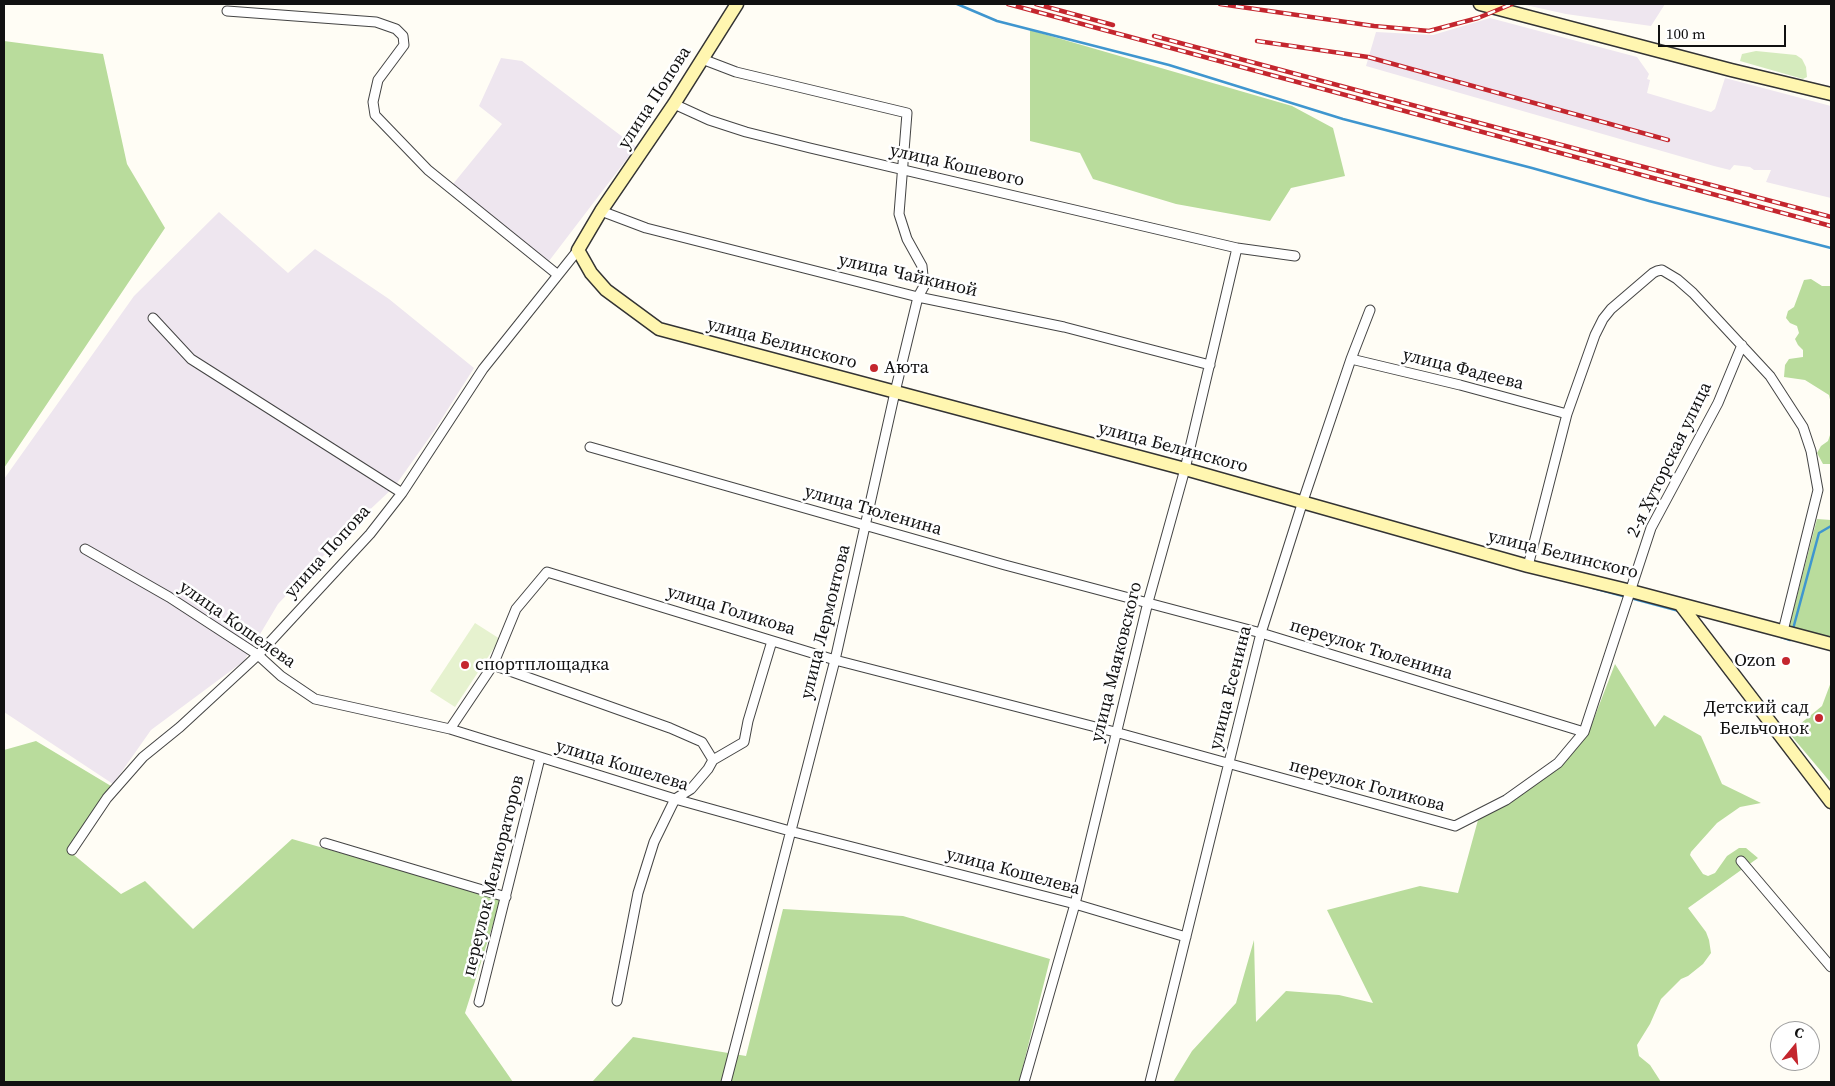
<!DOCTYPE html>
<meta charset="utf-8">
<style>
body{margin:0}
#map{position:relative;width:1835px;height:1086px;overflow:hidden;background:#fffdf5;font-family:"Source Serif 4",serif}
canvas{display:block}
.frame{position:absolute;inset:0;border:5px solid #111;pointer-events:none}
.north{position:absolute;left:1770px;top:1021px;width:50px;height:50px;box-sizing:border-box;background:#fff;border:1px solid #a0a0a0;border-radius:50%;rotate:17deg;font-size:14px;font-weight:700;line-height:20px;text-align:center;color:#111}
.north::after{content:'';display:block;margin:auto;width:18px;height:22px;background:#c4262e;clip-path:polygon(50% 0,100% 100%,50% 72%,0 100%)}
.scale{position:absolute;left:1658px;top:25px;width:128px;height:22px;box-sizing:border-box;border:2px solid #111;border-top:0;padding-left:6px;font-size:15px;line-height:18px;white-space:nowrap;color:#111;-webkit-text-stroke:4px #fff;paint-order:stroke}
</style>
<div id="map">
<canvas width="1835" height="1086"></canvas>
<div class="frame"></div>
<div class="north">С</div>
<div class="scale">100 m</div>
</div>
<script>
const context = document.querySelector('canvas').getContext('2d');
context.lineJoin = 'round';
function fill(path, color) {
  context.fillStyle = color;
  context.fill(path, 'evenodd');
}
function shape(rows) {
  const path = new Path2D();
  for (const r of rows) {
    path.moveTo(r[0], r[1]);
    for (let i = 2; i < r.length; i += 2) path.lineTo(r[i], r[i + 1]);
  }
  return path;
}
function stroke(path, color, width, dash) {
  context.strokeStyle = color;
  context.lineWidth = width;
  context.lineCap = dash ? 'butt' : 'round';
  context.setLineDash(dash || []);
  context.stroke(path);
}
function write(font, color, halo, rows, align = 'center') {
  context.font = font + ' "Source Serif 4",serif';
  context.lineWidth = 5;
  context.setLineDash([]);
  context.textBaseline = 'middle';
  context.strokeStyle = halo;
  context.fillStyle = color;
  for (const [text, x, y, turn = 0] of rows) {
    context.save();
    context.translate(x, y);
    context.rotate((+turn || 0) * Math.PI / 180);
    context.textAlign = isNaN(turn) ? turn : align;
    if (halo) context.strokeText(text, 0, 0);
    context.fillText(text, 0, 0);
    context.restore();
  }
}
fill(shape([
 [1521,4,1665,4,1651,26,1566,14],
 [1490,18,1637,57,1649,74,1647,79,1650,80,1647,93,1711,112,1715,109,1725,78,1831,106,1831,198,1766,182,1771,170,1754,170,1750,167,1734,165,1730,170,1714,166,1366,66,1376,32,1433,35],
 [501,58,522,61,636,147,549,261,453,184,502,124,479,106],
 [219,212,288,273,315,249,389,299,474,368,434,431,395,486,343,535,278,604,244,661,151,730,113,784,4,712,4,479,134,296]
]), '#eee6ef');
fill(shape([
 [1756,51,1796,55,1802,59,1806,67,1807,77,1803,79,1740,61,1742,54]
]), '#d5ebbd');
fill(shape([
 [1030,30,1292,106,1333,128,1345,176,1291,188,1270,221,1176,204,1093,179,1080,153,1030,141],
 [4,41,103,54,127,164,165,228,4,468],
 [1811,279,1822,286,1831,286,1831,404,1829,395,1805,380,1784,377,1785,365,1789,359,1803,357,1803,350,1798,345,1795,339,1799,333,1797,326,1790,323,1786,318,1788,311,1794,307,1804,280],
 [1831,432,1831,464,1823,464,1817,453,1821,446,1828,441],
 [1817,519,1831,520,1831,639,1789,627],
 [1615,664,1655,727,1664,715,1701,736,1722,784,1761,803,1740,807,1717,823,1691,852,1690,855,1703,874,1708,876,1715,873,1727,856,1739,848,1746,848,1758,858,1688,908,1706,932,1709,940,1711,953,1703,964,1688,976,1681,979,1661,999,1650,1024,1637,1045,1639,1056,1650,1065,1661,1082,1173,1082,1192,1051,1236,1003,1254,940,1256,1022,1286,991,1339,995,1373,1003,1327,910,1420,886,1458,893,1478,820,1508,803,1560,766,1588,734],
 [1831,682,1831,783,1789,733,1822,706],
 [36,741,111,786,68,850,121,894,145,881,193,929,292,839,501,899,465,1013,513,1082,4,1082,4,750],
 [783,909,903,916,1050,959,1019,1082,592,1082,633,1037,746,1056]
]), '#b9dc9c');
fill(shape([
 [475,623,500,639,455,707,430,691]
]), '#e6f2cf');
stroke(shape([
 [957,4,997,21,1169,65,1343,119,1532,168,1649,201,1831,248],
 [1593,588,1679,611],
 [1793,629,1819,533,1831,526],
 [1781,637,1790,640,1791,636]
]), '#3f96cf', 2.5);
const street = shape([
 [227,11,376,22,396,29,403,36,404,45,378,80,373,102,375,115,428,170,558,275],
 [702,59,736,72,907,113,899,214,907,239,922,266,924,286,918,297,895,392,835,660,726,1082],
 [674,104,709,120,746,132,810,148,1237,248,1295,256],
 [601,211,646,228,918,297,1064,327,1210,365],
 [153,318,191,359,402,493],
 [1351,359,1460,385,1567,414],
 [590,447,1005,565,1261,633,1584,732],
 [85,549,169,597,258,655,281,676,315,699,450,729,675,799,790,831,1075,904,1186,937],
 [1528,566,1567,414,1595,335,1603,319,1611,309,1653,273,1657,271,1662,270,1677,279,1693,293,1770,376,1803,427,1811,451,1818,490,1783,631],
 [493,665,670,728,702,742,713,760],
 [450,729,493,665,516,609,547,572,835,660,1115,732,1455,826,1506,800,1558,763,1584,732,1651,528,1718,403,1742,345],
 [325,843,506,897],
 [72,850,107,798,143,757,180,727,258,655,370,534,402,493,483,369,578,250],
 [1741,861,1831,967],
 [617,1001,638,893,654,842,675,799,691,789,708,769,713,760,744,742,748,721,772,641],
 [479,1002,540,758],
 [1024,1082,1075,904,1148,602,1185,469,1237,248],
 [1150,1082,1261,633,1303,501,1351,359,1370,310]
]);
const secondary = shape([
 [737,4,674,104,601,211,578,250,591,273,606,290,659,329,1185,469,1528,566,1631,591,1831,644],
 [1480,4,1731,70,1831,94],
 [1680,604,1831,802]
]);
stroke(street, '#444', 11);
stroke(secondary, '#333', 15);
stroke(street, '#fff', 9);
stroke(secondary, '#fff6b0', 12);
const rail = shape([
 [1008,4,1831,226],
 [1036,4,1113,25],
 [1220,4,1374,26,1429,31,1478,18,1512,4],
 [1154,36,1831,217],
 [1257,41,1368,57,1668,140]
]);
stroke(rail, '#c4262e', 4.5);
stroke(rail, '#fff', 2.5, [8]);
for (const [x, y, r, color] of [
 [874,368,5,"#c4262e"],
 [1786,661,5,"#c4262e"],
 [465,665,5,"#c4262e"],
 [1819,718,5,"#c4262e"]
]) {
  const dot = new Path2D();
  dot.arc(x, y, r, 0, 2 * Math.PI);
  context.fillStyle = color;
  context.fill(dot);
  stroke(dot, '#fff', 2);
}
write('18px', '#111', '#fff', [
 ["улица Попова",655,98,-57],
 ["улица Кошевого",957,166,13],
 ["улица Чайкиной",908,276,13],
 ["улица Белинского",782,344,15],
 ["улица Фадеева",1463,370,14],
 ["улица Белинского",1173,448,15],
 ["2-я Хуторская улица",1670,460,-64],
 ["улица Тюленина",873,511,16],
 ["улица Попова",328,552,-48],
 ["улица Белинского",1563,555,14],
 ["улица Голикова",731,611,17],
 ["улица Лермонтова",826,622,-76],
 ["улица Кошелева",237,625,35],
 ["переулок Тюленина",1371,650,17],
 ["улица Маяковского",1117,662,-76],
 ["улица Есенина",1231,688,-76],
 ["улица Кошелева",622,766,17],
 ["переулок Голикова",1367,786,15],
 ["улица Кошелева",1013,872,15],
 ["переулок Мелиораторов",494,876,-76]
]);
write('18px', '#111', '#fff', [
 ["Аюта",884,368],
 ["Ozon",1776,661,"right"],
 ["спортплощадка",475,665],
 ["Детский сад",1809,708,"right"],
 ["Бельчонок",1809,729,"right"]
], 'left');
</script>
